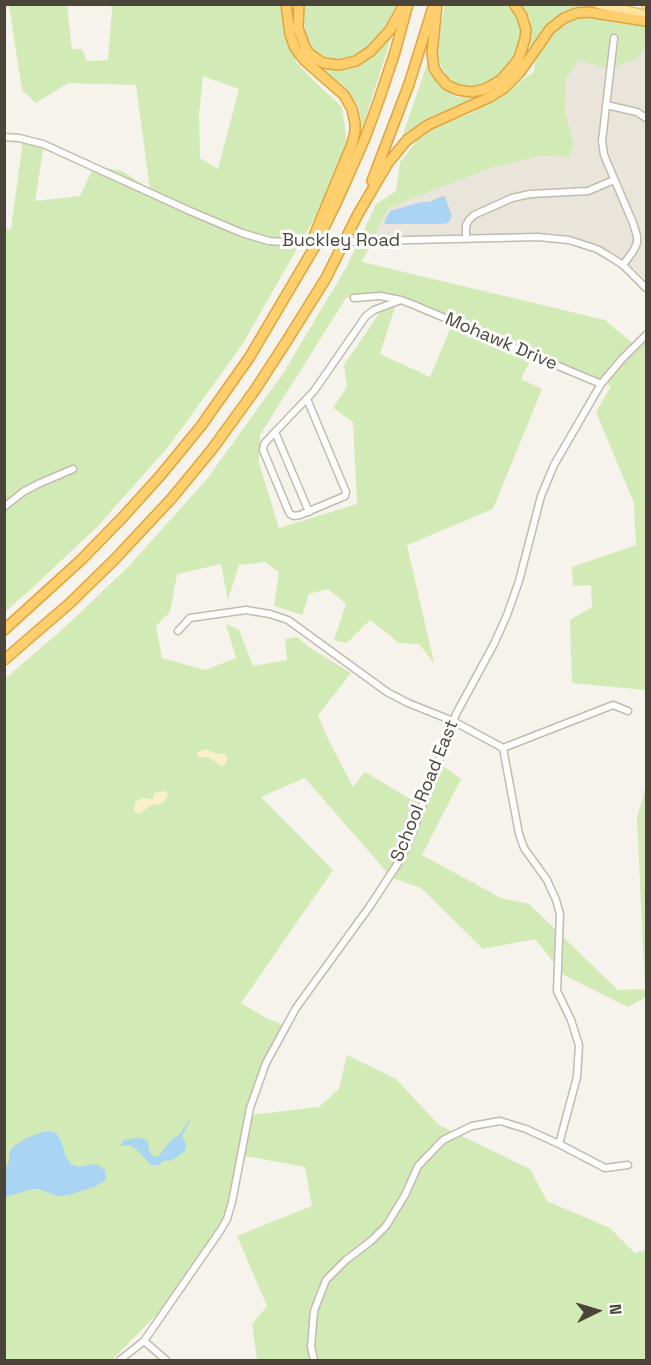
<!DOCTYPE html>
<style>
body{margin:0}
#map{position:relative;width:651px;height:1365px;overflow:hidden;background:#f6f3ec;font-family:"Space Grotesk",sans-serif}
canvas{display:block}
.frame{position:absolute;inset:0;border:6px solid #4b4439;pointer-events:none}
.north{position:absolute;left:567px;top:1281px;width:60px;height:60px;-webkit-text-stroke:4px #fff;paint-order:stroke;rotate:85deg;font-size:16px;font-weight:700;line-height:24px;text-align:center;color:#4b4439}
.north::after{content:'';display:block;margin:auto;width:21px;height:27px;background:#4b4439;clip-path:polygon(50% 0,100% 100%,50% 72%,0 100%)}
</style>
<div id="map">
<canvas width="651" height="1365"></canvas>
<div class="frame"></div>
<div class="north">N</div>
</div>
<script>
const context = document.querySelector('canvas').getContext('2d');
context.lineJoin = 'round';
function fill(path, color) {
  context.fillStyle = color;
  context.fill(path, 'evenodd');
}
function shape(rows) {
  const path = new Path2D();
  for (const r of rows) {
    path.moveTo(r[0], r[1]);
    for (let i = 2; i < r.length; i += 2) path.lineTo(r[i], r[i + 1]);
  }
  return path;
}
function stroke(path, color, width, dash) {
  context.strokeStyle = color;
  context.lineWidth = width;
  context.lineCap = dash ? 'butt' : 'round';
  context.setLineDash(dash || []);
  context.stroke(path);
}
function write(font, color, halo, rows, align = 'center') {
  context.font = font + ' "Space Grotesk",sans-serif';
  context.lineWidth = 6;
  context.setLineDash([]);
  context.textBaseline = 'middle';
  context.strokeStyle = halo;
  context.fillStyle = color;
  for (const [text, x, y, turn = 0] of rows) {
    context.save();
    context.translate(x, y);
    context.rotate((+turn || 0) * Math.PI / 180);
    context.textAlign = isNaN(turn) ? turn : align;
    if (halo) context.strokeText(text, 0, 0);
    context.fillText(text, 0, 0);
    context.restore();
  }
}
fill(shape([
 [646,29,646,280,635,269,615,254,600,246,554,233,519,233,459,236,374,237,388,208,491,168,540,156,569,157,574,144,565,112,570,43]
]), '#eae5da');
fill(shape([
 [582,4,585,5,561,14,550,22,530,47,530,18,521,5],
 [9,5,67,5,72,49,82,49,87,61,108,60,112,10,111,5,280,5,284,29,297,63,313,80,342,107,347,143,318,212,242,345,168,447,97,527,31,589,5,612,4,229,11,229,23,140,44,144,35,201,80,196,94,166,122,171,150,189,136,85,68,83,36,103,22,90],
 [203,76,239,89,218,169,200,158,199,114],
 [305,5,396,5,384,30,362,55,334,59,319,55,307,41,303,15],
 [445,5,505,5,511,9,521,26,519,50,499,76,481,86,463,87,447,77,439,61,437,44],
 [577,16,612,19,646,26,646,41,644,49,638,58,609,69,579,60,567,76,565,112,574,144,569,157,540,156,491,168,388,208,362,262,605,320,636,346,646,339,646,690,572,683,570,620,592,607,591,585,573,586,572,567,636,545,634,503,596,412,611,386,534,353,521,379,542,389,493,509,407,545,434,663,419,644,399,643,370,620,347,643,334,640,346,604,328,589,309,594,302,615,274,606,279,572,265,562,239,565,228,600,221,564,177,574,170,612,156,626,162,658,205,670,236,658,226,624,239,630,253,666,287,660,285,639,297,637,309,647,351,673,318,715,327,737,353,787,365,772,412,800,424,803,439,763,461,779,422,855,501,898,529,904,618,990,645,989,637,818,646,786,646,997,628,1007,564,975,535,939,483,949,421,888,392,878,305,778,261,797,333,870,241,1003,266,1018,286,1026,277,1040,251,1115,319,1107,339,1089,347,1055,396,1079,439,1125,530,1169,547,1201,610,1228,635,1253,646,1250,646,1360,257,1360,252,1324,267,1306,237,1236,312,1206,305,1167,246,1156,220,1237,165,1306,112,1360,7,1360,5,1345,5,679,65,627,128,567,207,479,284,372,347,266,376,204,396,191,400,162,426,129,472,113,534,72,536,55,561,25],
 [384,292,453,322,430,377,380,354,395,307,380,312,344,365,347,387,333,408,353,422,357,504,279,528,259,463,260,435,346,298],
 [392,35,362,129,358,105,335,80,314,64,342,70,372,58],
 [430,55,437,81,455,97,481,96,433,116,401,140]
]), '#d2eab5');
fill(shape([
 [206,749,215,753,226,754,227,759,225,765,221,766,208,757,198,757,197,755,198,752],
 [164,791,167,792,168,796,163,803,150,806,140,814,136,813,134,810,135,802,142,798,153,799,154,793]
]), '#f9efc9');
fill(shape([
 [443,196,445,197,452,216,448,223,441,224,386,224,384,223,390,211,421,202,429,202],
 [189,1120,190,1121,182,1136,186,1144,186,1148,184,1152,172,1160,163,1161,159,1165,151,1165,136,1149,129,1145,120,1146,124,1140,137,1138,146,1139,148,1142,149,1151,153,1156,158,1157,172,1139,179,1135],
 [52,1131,57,1134,61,1141,66,1157,71,1164,79,1167,94,1164,98,1165,105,1170,106,1179,103,1182,96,1186,69,1195,57,1196,39,1189,33,1189,5,1197,5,1170,9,1161,9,1153,13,1147,26,1138,43,1132]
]), '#a9d4f2');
const minor = shape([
 [614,38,602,141,604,155,633,223,637,236,637,243,634,250,623,265],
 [606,105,637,112,646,118],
 [4,137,19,138,43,144,190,211,242,233,269,241,297,243],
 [466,239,466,225,469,220,474,215,512,198,530,194,588,191,614,180],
 [368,241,538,237,569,240,597,249,609,256,623,265,646,288],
 [354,298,380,296,401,300,414,305,601,384],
 [275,432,264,444,263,450,288,510,290,514,294,516,300,515,345,496,346,492,307,399],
 [4,507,23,492,38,484,73,469],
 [309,512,275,432,314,391,366,316,374,310,401,300],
 [178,631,190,618,246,610,270,614,288,620,387,692,408,703,453,721,503,748],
 [503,748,519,834,524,848,547,880,556,900,560,914,557,991,571,1020,579,1045,577,1077,559,1144],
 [503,748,613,705,628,711],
 [144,1341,166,1360],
 [120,1360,144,1341,220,1231,227,1219,232,1202,250,1108,266,1063,296,1008,370,906,402,857,415,826,456,714,494,644,507,615,519,581,541,496,554,465,601,384,622,359,646,335],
 [314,1360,311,1347,314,1311,326,1280,346,1260,371,1241,386,1226,405,1195,418,1166,443,1140,472,1126,500,1121,526,1129,559,1144,605,1168,628,1165]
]);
const major = shape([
 [598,4,646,15],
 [646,4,646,5]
]);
const highway = shape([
 [286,4,290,34,295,48,304,60,344,95,352,109,355,123,355,132,352,144,314,236],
 [299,4,298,28,305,47,309,53,318,60,324,63,339,65,356,61,371,51,390,30,404,4],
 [437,4,432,53,434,68,439,76,447,85,458,90,472,92,485,89,501,80,514,65,519,58,525,39,526,30,522,16,514,4],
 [372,181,409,84,433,7],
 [4,630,81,560,122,518,160,476,201,426,249,358,314,248,338,199,365,138,379,100,395,52,408,4],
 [4,660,70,603,115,559,172,498,213,448,255,390,288,339,326,278,358,214,388,163,407,140,428,125,490,97,503,89,520,72,550,29,564,18,577,13,588,12,646,21]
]);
stroke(minor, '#c2bbae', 9);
stroke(major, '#e6c16a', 11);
stroke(highway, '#e0a43c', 12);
stroke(minor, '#fff', 6);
stroke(major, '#ffe39c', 8);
stroke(highway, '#ffcf6e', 9);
const minorBridge = shape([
 [297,243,368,241]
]);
stroke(minorBridge, '#c2bbae', 9, []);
stroke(minorBridge, '#fff', 6);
write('18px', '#4b4439', '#fff', [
 ["Buckley Road",341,241],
 ["Mohawk Drive",501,342,23],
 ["School Road East",425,791,-68]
]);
</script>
